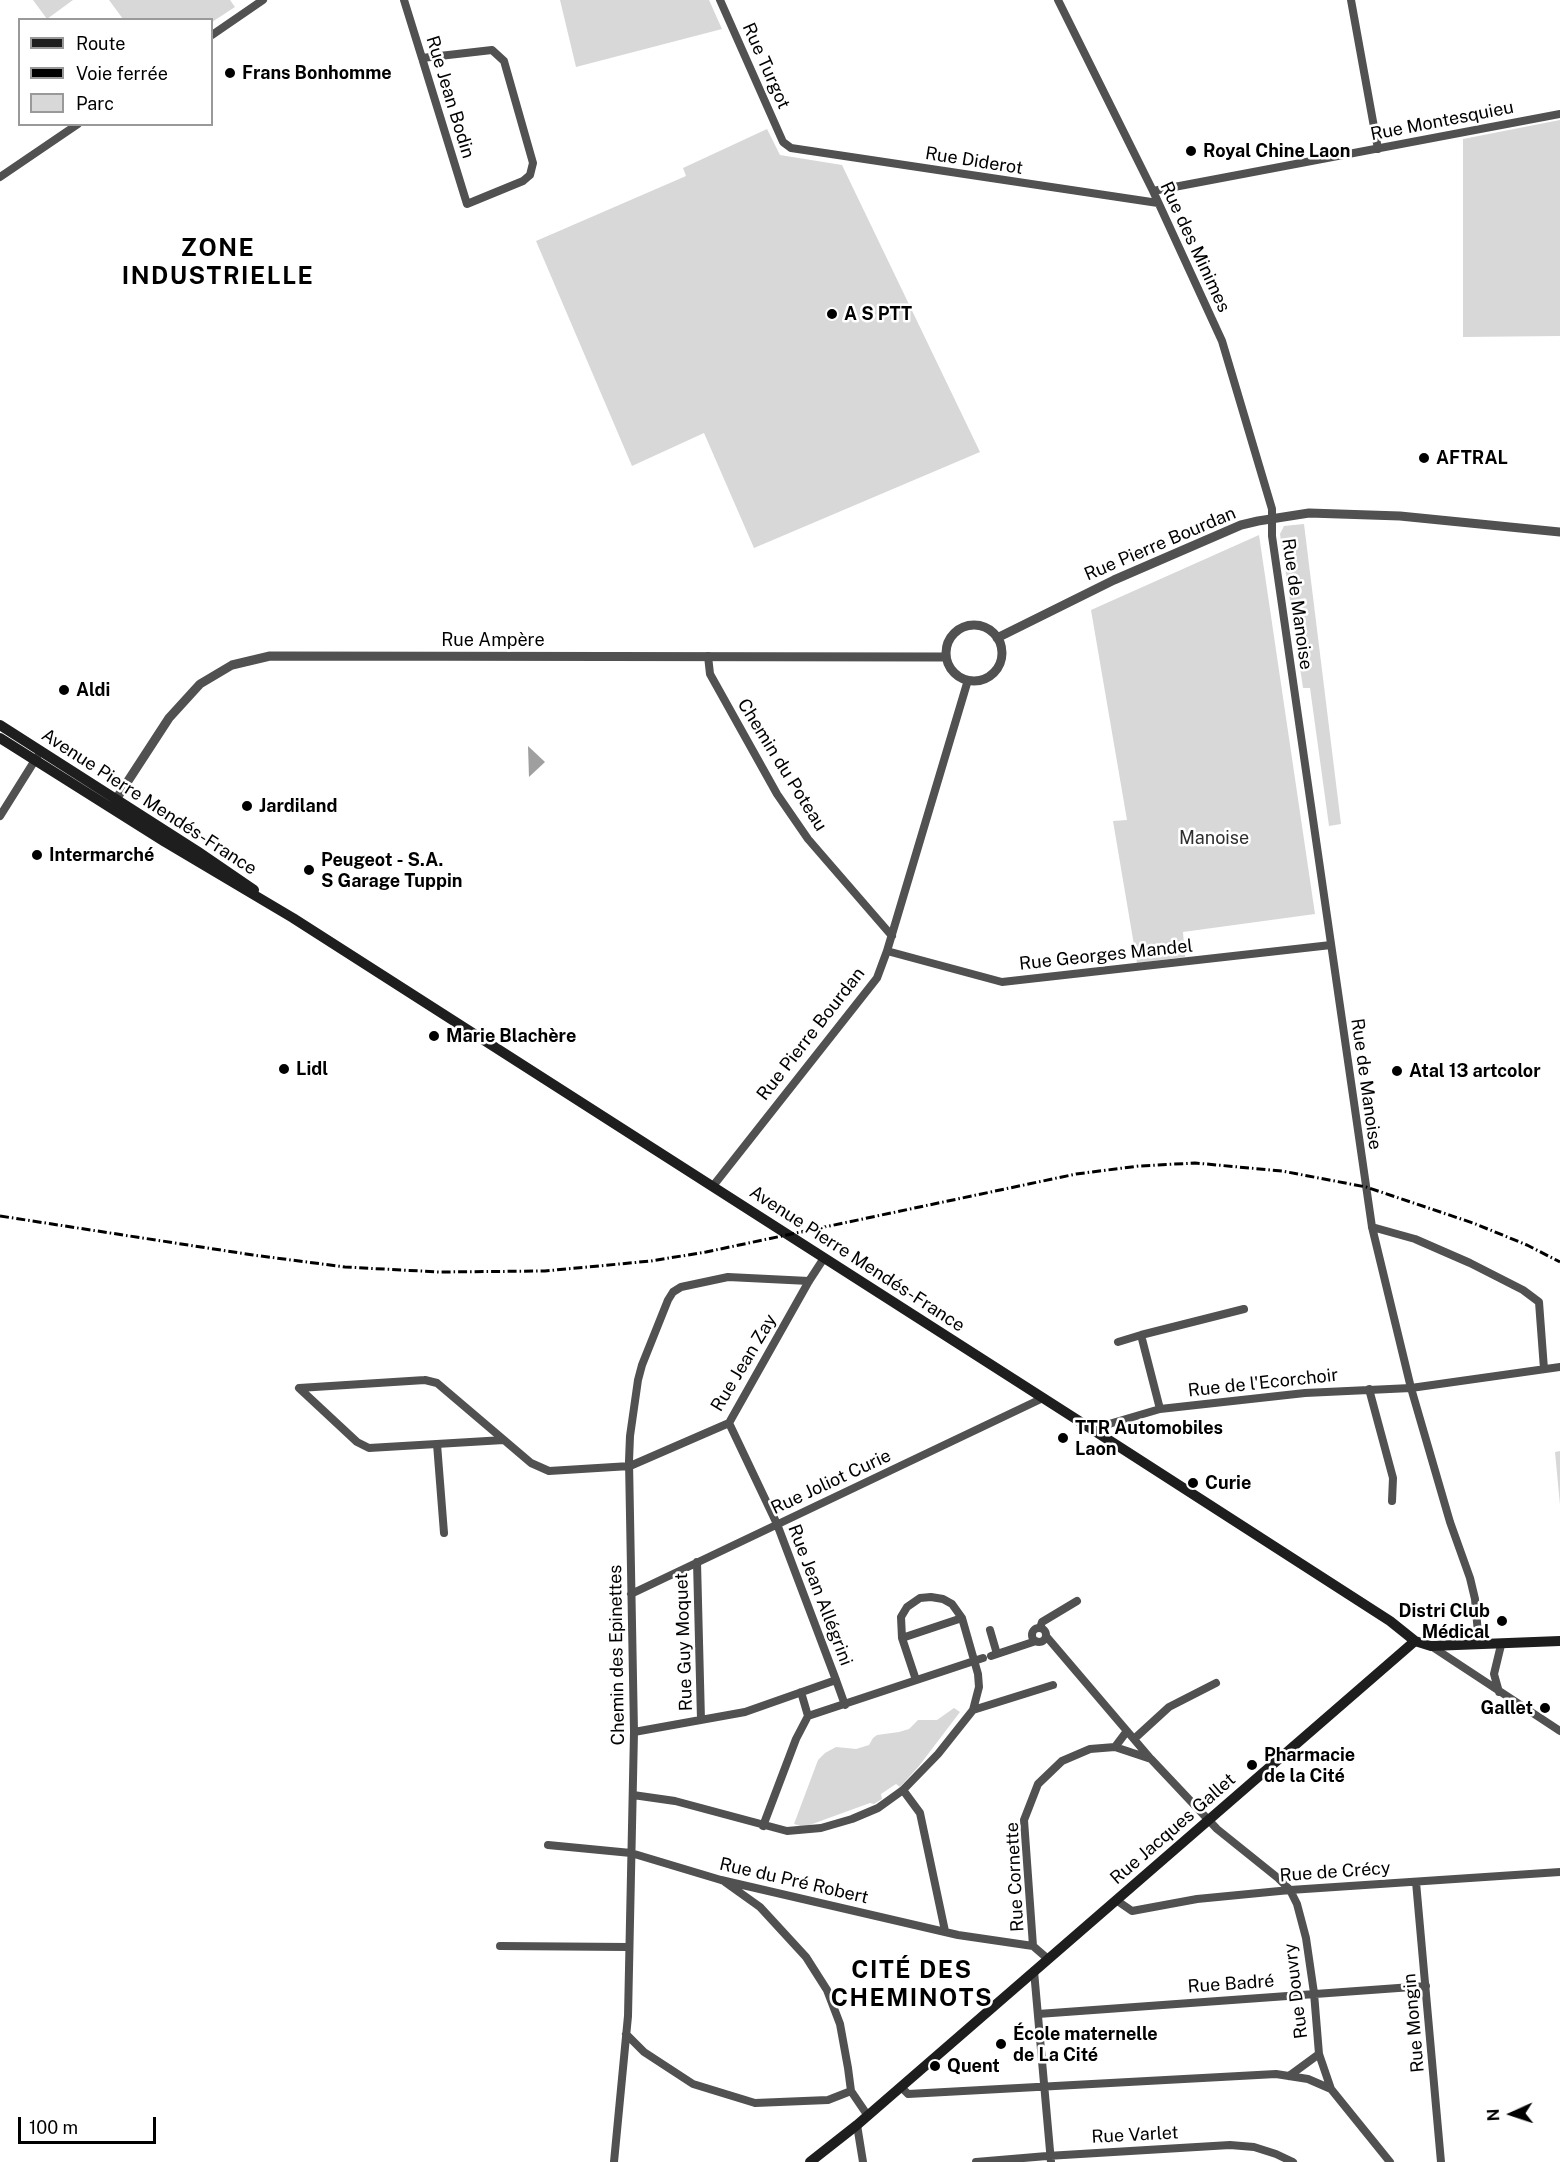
<!DOCTYPE html>
<meta charset="utf-8">
<style>
body{margin:0}
#map{position:relative;width:1560px;height:2162px;overflow:hidden;background:#fff;font-family:"Public Sans",sans-serif}
canvas{display:block}
.legend{position:absolute;left:18px;top:18px;width:195px;height:108px;box-sizing:border-box;background:#fff;border:2px solid #999;margin:0;padding:8px 10px;list-style:none;font-size:18px;color:#000}
.legend li{display:flex;align-items:center;gap:12px;height:30px}
.legend b{width:30px;border:2px solid #999}
.north{position:absolute;left:1482px;top:2084px;width:60px;height:60px;-webkit-text-stroke:4px #fff;paint-order:stroke;rotate:267deg;font-size:16px;font-weight:700;line-height:24px;text-align:center;color:#000}
.north::after{content:'';display:block;margin:auto;width:21px;height:27px;background:#000;clip-path:polygon(50% 0,100% 100%,50% 72%,0 100%)}
.scale{position:absolute;left:18px;top:2117px;width:138px;height:27px;box-sizing:border-box;border:3px solid #000;border-top:0;padding-left:8px;font-size:18px;line-height:21px;white-space:nowrap;color:#000;-webkit-text-stroke:4px #fff;paint-order:stroke}
</style>
<div id="map">
<canvas width="1560" height="2162"></canvas>
<ul class="legend">
<li><b style="height:8px;background:#1e1e1e"></b>Route</li>
<li><b style="height:8px;background:#000"></b>Voie ferrée</li>
<li><b style="height:16px;background:#d8d8d8"></b>Parc</li>
</ul>
<div class="north">N</div>
<div class="scale">100 m</div>
</div>
<script>
const context = document.querySelector('canvas').getContext('2d');
context.lineJoin = 'round';
function fill(path, color) {
  context.fillStyle = color;
  context.fill(path, 'evenodd');
}
function shape(rows) {
  const path = new Path2D();
  for (const r of rows) {
    if (r.length === 3) {
      path.moveTo(r[0] + r[2], r[1]);
      path.arc(r[0], r[1], r[2], 0, 2 * Math.PI);
      continue;
    }
    path.moveTo(r[0], r[1]);
    for (let i = 2; i < r.length; i += 2) path.lineTo(r[i], r[i + 1]);
  }
  return path;
}
function stroke(path, color, width, dash) {
  context.strokeStyle = color;
  context.lineWidth = width;
  context.lineCap = dash ? 'butt' : 'round';
  context.setLineDash(dash || []);
  context.stroke(path);
}
function write(font, color, halo, rows, align = 'center') {
  context.font = font + ' "Public Sans",sans-serif';
  context.lineWidth = 5;
  context.setLineDash([]);
  context.textBaseline = 'middle';
  context.strokeStyle = halo;
  context.fillStyle = color;
  for (const [text, x, y, turn = 0] of rows) {
    context.save();
    context.translate(x, y);
    context.rotate((+turn || 0) * Math.PI / 180);
    context.textAlign = isNaN(turn) ? turn : align;
    if (halo) context.strokeText(text, 0, 0);
    context.fillText(text, 0, 0);
    context.restore();
  }
}
fill(shape([
 [33,0,73,0,47,19],
 [109,0,230,0,235,7,212,22,212,20,123,19],
 [560,0,709,0,722,29,576,67],
 [1560,120,1560,336,1463,337,1463,139],
 [767,129,780,155,842,165,980,452,754,548,704,433,632,466,536,241,686,176,683,168],
 [1304,524,1341,824,1329,826,1310,688,1303,688,1280,534,1284,526],
 [1259,535,1315,914,1183,932,1185,957,1137,963,1113,821,1127,820,1091,610],
 [1560,1451,1560,1505,1555,1452],
 [954,1708,960,1712,919,1766,900,1787,896,1784,881,1794,882,1799,874,1804,870,1803,804,1827,794,1824,818,1760,825,1753,836,1747,856,1749,869,1745,873,1738,877,1735,899,1732,909,1729,918,1720,937,1720]
]), '#d8d8d8');
fill(shape([
 [528,746,545,762,529,777]
]), '#9f9f9f');
stroke(shape([
 [404,0,422,58,467,204,523,181,530,175,533,163,504,61,492,50,422,58],
 [720,0,783,142,791,148,1158,203],
 [1058,0,1153,191,1222,341,1272,509,1272,536,1372,1227,1411,1388,1450,1522,1470,1578,1475,1599,1479,1645],
 [1351,0,1378,149],
 [212,35,263,0],
 [0,177,78,124],
 [1153,191,1560,114],
 [708,656,710,674,777,794,808,839,892,936],
 [0,816,37,757],
 [887,951,1002,982,1331,945],
 [713,1186,877,978,887,951,968,680],
 [1372,1227,1415,1239,1470,1263,1523,1290,1539,1302,1544,1369],
 [1118,1342,1141,1335],
 [425,1380,437,1383,504,1440,369,1448,357,1442,299,1388,425,1380],
 [1369,1389,1393,1478,1392,1501],
 [1160,1409,1141,1335,1244,1309],
 [729,1423,777,1524,836,1680],
 [1096,1431,1109,1424,1160,1409,1305,1393,1411,1388,1560,1367],
 [504,1440,531,1463,549,1471,630,1466,729,1423,809,1281,824,1258],
 [437,1444,444,1533],
 [697,1562,701,1720],
 [631,1594,1043,1398],
 [1040,1628,1042,1622,1077,1601],
 [1039,1635,7],
 [990,1630,997,1654],
 [1046,1636,1150,1758],
 [902,1638,962,1618],
 [1431,1646,1560,1731],
 [991,1656,1036,1641],
 [801,1692,808,1716,983,1658],
 [1499,1692,1494,1674,1501,1645],
 [973,1710,1053,1685],
 [634,1732,745,1712,836,1680,845,1705],
 [1134,1739,1169,1707,1216,1683],
 [1115,1747,1127,1731],
 [903,1790,920,1813,945,1931],
 [633,1795,675,1801,787,1831,821,1828,852,1819,878,1808,903,1790,938,1754,973,1710,979,1687,978,1674,962,1618,952,1604,943,1599,931,1597,920,1598,907,1607,901,1617,902,1638,916,1680],
 [763,1826,796,1739,808,1716],
 [548,1845,631,1853,721,1880,958,1935,1033,1946],
 [725,1882,760,1907,806,1957,827,1990,840,2024,848,2068,851,2091,868,2116],
 [1416,1882,1441,2162],
 [1116,1900,1132,1911,1197,1899,1290,1890,1560,1872],
 [500,1946,628,1947],
 [1048,1959,1033,1946,1024,1820,1038,1784,1062,1761,1090,1749,1115,1747,1151,1759,1217,1829,1278,1878,1290,1890,1297,1904,1306,1938,1314,1993,1319,2054,1331,2089],
 [1034,1971,1051,2162],
 [1038,2014,1426,1986],
 [626,2034,644,2052,693,2084,755,2103,828,2100,851,2091],
 [1289,2076,1319,2054],
 [901,2087,908,2094,1276,2074,1308,2079,1331,2089,1390,2162],
 [857,2125,863,2162],
 [614,2162,628,2016,634,1732,629,1461,630,1436,638,1380,642,1365,668,1300,673,1292,681,1287,728,1277,809,1281],
 [976,2162,1047,2156,1230,2145,1254,2147,1276,2154,1293,2162]
]), '#515151', 8);
stroke(shape([
 [974,653,28],
 [997,638,1114,580,1241,525,1258,521,1309,513,1400,516,1560,532],
 [113,804,169,718,200,684,232,665,270,656,946,657]
]), '#515151', 9);
stroke(shape([
 [0,725,197,851,254,890],
 [0,738,165,842,293,918,1115,1444,1390,1621,1415,1641,1431,1646,1560,1641],
 [810,2162,857,2125,1415,1641]
]), '#1e1e1e', 10);
stroke(shape([
 [0,1216,253,1255,345,1267,439,1272,545,1271,651,1261,706,1252,1076,1174,1139,1166,1195,1163,1282,1171,1366,1187,1473,1223,1527,1245,1560,1262]
]), '#000', 3, [9, 3, 1.5, 3]);
for (const [x, y, r, color] of [
 [230,73,6,"#000"],
 [1191,151,6,"#000"],
 [832,314,6,"#000"],
 [1424,458,6,"#000"],
 [64,690,6,"#000"],
 [247,806,6,"#000"],
 [37,855,6,"#000"],
 [309,870,6,"#000"],
 [434,1036,6,"#000"],
 [284,1069,6,"#000"],
 [1397,1071,6,"#000"],
 [1063,1438,6,"#000"],
 [1193,1483,6,"#000"],
 [1502,1621,6,"#000"],
 [1545,1708,6,"#000"],
 [1252,1765,6,"#000"],
 [1001,2044,6,"#000"],
 [935,2066,6,"#000"]
]) {
  const dot = new Path2D();
  dot.arc(x, y, r, 0, 2 * Math.PI);
  context.fillStyle = color;
  context.fill(dot);
  stroke(dot, '#fff', 2);
}
write('18px', '#000', '#fff', [
 ["Rue Turgot",766,66,66],
 ["Rue Jean Bodin",450,97,73],
 ["Rue Montesquieu",1442,121,-11],
 ["Rue Diderot",974,161,9],
 ["Rue des Minimes",1195,247,65],
 ["Rue Pierre Bourdan",1160,544,-23],
 ["Rue de Manoise",1297,604,82],
 ["Rue Ampère",493,640],
 ["Chemin du Poteau",782,765,58],
 ["Avenue Pierre Mendés-France",149,802,33],
 ["Rue Georges Mandel",1106,955,-6],
 ["Rue Pierre Bourdan",811,1034,-52],
 ["Rue de Manoise",1366,1084,82],
 ["Avenue Pierre Mendés-France",857,1259,33],
 ["Rue Jean Zay",744,1363,-59],
 ["Rue de l'Ecorchoir",1263,1383,-6],
 ["Rue Joliot Curie",831,1482,-25],
 ["Rue Jean Allégrini",820,1595,69],
 ["Rue Guy Moquet",684,1642,-92],
 ["Chemin des Epinettes",617,1655,-91],
 ["Rue Jacques Gallet",1173,1829,-41],
 ["Rue de Crécy",1335,1872,-4],
 ["Rue Cornette",1015,1877,-93],
 ["Rue du Pré Robert",794,1881,13],
 ["Rue Badré",1231,1984,-4],
 ["Rue Douvry",1296,1991,-97],
 ["Rue Mongin",1414,2023,-95],
 ["Rue Varlet",1135,2135,-3]
]);
write('bold 18px', '#000', '#fff', [
 ["Frans Bonhomme",242,73],
 ["Royal Chine Laon",1203,151],
 ["A S PTT",844,314],
 ["AFTRAL",1436,458],
 ["Aldi",76,690],
 ["Jardiland",259,806],
 ["Intermarché",49,855],
 ["Peugeot - S.A.",321,860],
 ["S Garage Tuppin",321,881],
 ["Marie Blachère",446,1036],
 ["Lidl",296,1069],
 ["Atal 13 artcolor",1409,1071],
 ["TTR Automobiles",1075,1428],
 ["Laon",1075,1449],
 ["Curie",1205,1483],
 ["Distri Club",1490,1611,"right"],
 ["Médical",1490,1632,"right"],
 ["Gallet",1533,1708,"right"],
 ["Pharmacie",1264,1755],
 ["de la Cité",1264,1776],
 ["École maternelle",1013,2034],
 ["de La Cité",1013,2055],
 ["Quent",947,2066]
], 'left');
write('18px', '#2f2f2f', '#fff', [
 ["Manoise",1214,838]
]);
context.letterSpacing = '1.5px';
write('bold 24px', '#000', '#fff', [
 ["ZONE",218,249],
 ["INDUSTRIELLE",218,277],
 ["CITÉ DES",912,1971],
 ["CHEMINOTS",912,1999]
]);
context.letterSpacing = '0px';
</script>
